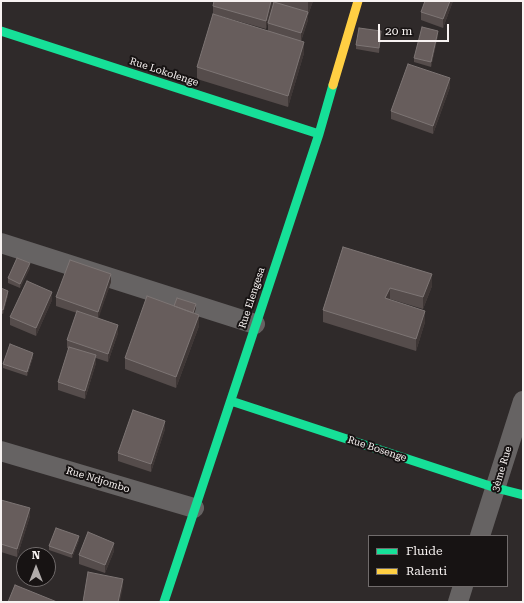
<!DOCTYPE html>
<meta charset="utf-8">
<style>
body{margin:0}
#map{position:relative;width:524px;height:603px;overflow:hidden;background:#2f2a2a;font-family:"Roboto Serif",serif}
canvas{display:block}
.frame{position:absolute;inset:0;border:2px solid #f7f2f1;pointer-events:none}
.legend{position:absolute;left:368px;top:535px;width:140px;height:52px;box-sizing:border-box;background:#171313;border:1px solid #716c6c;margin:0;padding:5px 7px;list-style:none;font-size:12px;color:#f7f2f1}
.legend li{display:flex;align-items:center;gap:8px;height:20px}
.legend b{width:20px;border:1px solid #716c6c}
.north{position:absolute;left:16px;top:547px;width:40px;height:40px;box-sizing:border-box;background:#171313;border:1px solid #716c6c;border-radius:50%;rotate:0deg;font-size:11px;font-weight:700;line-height:16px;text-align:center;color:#f7f2f1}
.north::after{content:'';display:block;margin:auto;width:14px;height:18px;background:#b1acab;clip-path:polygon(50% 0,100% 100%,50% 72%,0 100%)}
.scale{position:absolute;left:378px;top:24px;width:71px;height:18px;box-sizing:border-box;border:2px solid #f7f2f1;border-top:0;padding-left:5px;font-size:12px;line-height:14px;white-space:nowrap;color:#f7f2f1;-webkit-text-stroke:3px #171313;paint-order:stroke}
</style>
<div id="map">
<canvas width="524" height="603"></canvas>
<div class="frame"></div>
<ul class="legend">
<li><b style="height:5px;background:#16e098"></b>Fluide</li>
<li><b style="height:5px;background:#ffcf43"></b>Ralenti</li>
</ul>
<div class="north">N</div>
<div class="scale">20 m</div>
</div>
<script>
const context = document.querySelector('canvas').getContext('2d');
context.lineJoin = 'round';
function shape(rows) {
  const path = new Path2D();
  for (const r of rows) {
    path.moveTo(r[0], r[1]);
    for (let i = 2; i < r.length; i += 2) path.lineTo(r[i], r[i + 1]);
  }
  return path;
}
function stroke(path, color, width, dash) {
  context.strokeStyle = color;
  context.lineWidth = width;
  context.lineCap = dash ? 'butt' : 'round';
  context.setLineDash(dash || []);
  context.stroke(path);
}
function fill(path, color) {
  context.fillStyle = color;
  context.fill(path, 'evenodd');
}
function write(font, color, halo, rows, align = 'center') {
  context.font = font + ' "Roboto Serif",serif';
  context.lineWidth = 4;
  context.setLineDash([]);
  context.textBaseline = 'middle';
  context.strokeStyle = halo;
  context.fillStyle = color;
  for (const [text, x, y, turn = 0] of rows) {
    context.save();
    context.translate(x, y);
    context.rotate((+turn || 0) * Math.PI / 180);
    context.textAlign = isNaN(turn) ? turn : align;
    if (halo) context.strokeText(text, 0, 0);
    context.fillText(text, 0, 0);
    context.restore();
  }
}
stroke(shape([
 [1,243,255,324],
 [1,451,194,508],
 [480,536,523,401],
 [458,602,463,586]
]), '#666363', 20);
stroke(shape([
 [1,31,319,134],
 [231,401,496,488,523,495],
 [164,602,319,134,333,85]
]), '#16e098', 9);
stroke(shape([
 [333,85,358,1]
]), '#ffcf43', 9);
fill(shape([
 [214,1,313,1,308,15,308,20,301,41,304,53,288,107,197,79,197,67,268,31,268,23,274,3,273,3,273,5,266,29,213,14,213,6],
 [453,1,443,28,421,20,421,12],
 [381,35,379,53,356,49,356,45],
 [438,35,431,67,414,62,414,58],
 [450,87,433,134,391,119,391,111],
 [343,247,432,286,423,309,390,299,390,300,425,322,416,351,323,322,323,310],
 [30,268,20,288,8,283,8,278],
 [111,282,98,318,118,333,108,362,96,358,96,363,85,399,58,390,58,382,69,349,67,348,67,340,77,313,56,306,56,297],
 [1,288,8,295,3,314,1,313],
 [52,300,36,336,10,325,10,317],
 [174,306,196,308,194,313,199,326,176,388,125,369,125,358],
 [33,357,27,376,3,368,3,364],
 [165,429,151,472,118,461,118,453],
 [1,500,30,516,17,557,1,552],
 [79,540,72,558,49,550,49,546],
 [114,551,105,573,79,564,79,555]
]), '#554c4b');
fill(shape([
 [271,1,273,1,273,5,266,29,266,21],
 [308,1,313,1,308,15,308,20,301,41,301,33,308,12],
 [450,1,453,1,443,28,443,19],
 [381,31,381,35,379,53,379,48],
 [438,31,438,35,431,67,431,62],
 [304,42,304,53,288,107,288,96],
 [450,78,450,87,433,134,433,126],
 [30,263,30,268,20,288,20,284],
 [111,274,111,282,98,320,98,312],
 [432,274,432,286,423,309,423,297],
 [390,288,390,299,385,310,385,298],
 [8,291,8,295,3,314,3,310],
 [52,292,52,300,36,336,36,328],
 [196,304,196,308,193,318,193,313],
 [425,311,425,322,416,351,416,339],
 [199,315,199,326,176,388,176,377],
 [118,325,118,333,108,362,108,354],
 [33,353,33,357,27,376,27,372],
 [96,355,96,363,85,399,85,391],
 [165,421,165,429,151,472,151,464],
 [30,508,30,516,17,557,17,549],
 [79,536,79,540,72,558,72,554],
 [114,543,114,551,105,573,105,565],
 [123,579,123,587,120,602,118,602]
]), '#3f3736');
const building = shape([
 [214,1,271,1,266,21,213,6,214,1],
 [425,1,450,1,443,19,421,12,425,1],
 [274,2,308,12,301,33,268,23,274,2],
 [213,14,304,42,288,96,197,67,213,14],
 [422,27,438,31,431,62,414,58,422,27],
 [359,28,381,31,379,48,356,45,359,28],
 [408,64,450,78,433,126,391,111,408,64],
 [343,247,432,274,423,297,390,288,385,298,425,311,416,339,323,310,343,247],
 [17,258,30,263,20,284,8,278,17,258],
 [70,260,111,274,98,312,56,297,70,260],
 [27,281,52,292,36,328,10,317,27,281],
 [1,288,8,291,3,310,1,309,1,288],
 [147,296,199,315,176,377,125,358,147,296],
 [177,298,196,304,193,313,174,306,177,298],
 [77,311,118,325,108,354,67,340,77,311],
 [10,344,33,353,27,372,3,364,10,344],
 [69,347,96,355,85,391,58,382,69,347],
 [133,410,165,421,151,464,118,453,133,410],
 [1,500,30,508,17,549,1,544,1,500],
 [56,528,79,536,72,554,49,546,56,528],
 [88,532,114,543,105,565,79,555,88,532],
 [88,572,123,579,118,602,83,602,88,572],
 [15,585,57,602,8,602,15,585]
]);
fill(building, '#675d5c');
stroke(building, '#7d7574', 1);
write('10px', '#f7f2f1', '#171313', [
 ["Rue Lokolenge",164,72,18],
 ["Rue Elengesa",252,298,-72],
 ["Rue Bosenge",377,449,18],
 ["3ème Rue",502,469,-73],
 ["Rue Ndjombo",98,480,17]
]);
</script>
